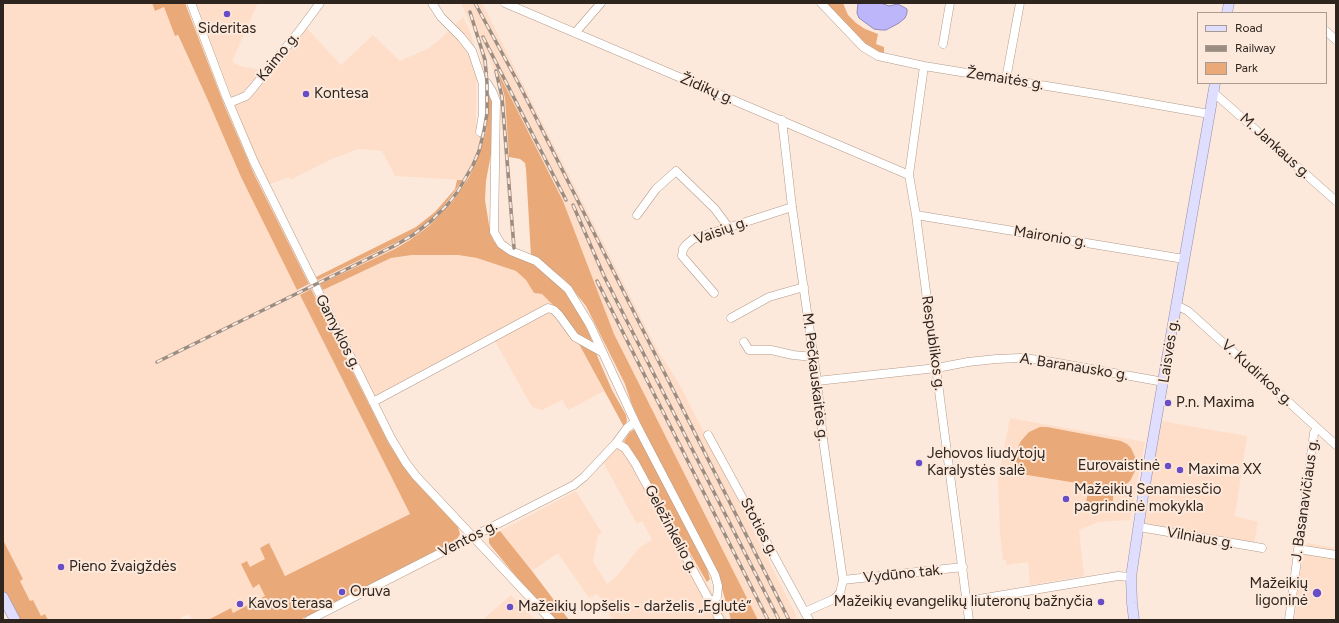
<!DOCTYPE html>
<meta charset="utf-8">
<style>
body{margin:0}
#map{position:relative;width:1339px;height:623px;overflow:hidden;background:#fde9db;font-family:Figtree,sans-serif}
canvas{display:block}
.frame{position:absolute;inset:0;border:4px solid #2e251f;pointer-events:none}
.legend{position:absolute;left:1197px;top:12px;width:130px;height:72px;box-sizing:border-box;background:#fde9db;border:1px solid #aa9b90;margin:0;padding:5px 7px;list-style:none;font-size:12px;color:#2e251f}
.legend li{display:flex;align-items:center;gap:8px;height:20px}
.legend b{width:20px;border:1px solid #aa9b90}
</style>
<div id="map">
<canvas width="1339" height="623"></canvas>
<div class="frame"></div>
<ul class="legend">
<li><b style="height:5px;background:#e0defe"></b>Road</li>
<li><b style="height:5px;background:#9c8d83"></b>Railway</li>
<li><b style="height:11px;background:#eaa979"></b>Park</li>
</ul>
</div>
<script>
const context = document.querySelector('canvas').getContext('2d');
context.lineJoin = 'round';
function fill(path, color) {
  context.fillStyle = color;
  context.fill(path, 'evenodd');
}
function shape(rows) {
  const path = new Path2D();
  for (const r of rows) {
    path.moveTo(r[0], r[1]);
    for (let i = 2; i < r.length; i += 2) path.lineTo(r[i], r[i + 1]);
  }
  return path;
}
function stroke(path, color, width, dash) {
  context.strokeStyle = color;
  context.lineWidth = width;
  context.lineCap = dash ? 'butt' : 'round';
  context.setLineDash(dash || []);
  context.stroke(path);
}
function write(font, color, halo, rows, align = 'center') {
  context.font = font + ' Figtree,sans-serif';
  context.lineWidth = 4;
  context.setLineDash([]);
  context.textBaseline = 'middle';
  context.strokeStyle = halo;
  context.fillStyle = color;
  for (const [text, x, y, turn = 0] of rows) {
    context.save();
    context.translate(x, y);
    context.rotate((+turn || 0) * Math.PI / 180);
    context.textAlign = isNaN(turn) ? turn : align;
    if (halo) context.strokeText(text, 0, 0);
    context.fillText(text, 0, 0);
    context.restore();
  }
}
fill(shape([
 [3,3,152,3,155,11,164,7,175,36,177,35,206,96,241,177,410,514,285,576,269,544,260,548,266,559,252,587,259,584,266,596,233,613,231,608,208,620,192,620,189,614,180,618,181,620,48,620,45,614,41,616,33,600,30,601,20,581,23,579,3,540],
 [195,3,258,3,232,61,239,66,262,70,302,23,341,65,373,35,400,61,427,49,437,42,463,17,470,31,477,54,476,129,486,91,488,91,488,113,486,132,480,152,474,168,462,190,441,215,429,226,410,240,395,249,320,284,318,280,397,242,413,233,432,218,446,203,463,180,395,176,382,151,359,149,334,158,290,180,289,177,269,185,252,149],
 [461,3,482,3,656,347,681,387,796,615,797,620,758,620,614,334,563,201,499,74,505,98,516,250,512,250,504,148,498,87,493,69,486,50,489,73,484,74,479,45],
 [433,254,458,255,477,258,516,271,526,280,534,293,542,294,557,309,579,344,604,391,568,410,562,400,542,410,532,407,492,336,376,398,323,290,391,258,412,255],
 [1010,418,1145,442,1130,520,1098,522,1079,530,1084,576,1030,585,1028,562,1006,565,1006,560,1003,560,1000,534,998,479],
 [1161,421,1247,436,1235,516,1258,522,1253,550,1141,531],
 [624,441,639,464,673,528,686,546,728,620,613,620,597,594,589,598,558,553,532,571,500,531,576,491,602,533,598,535,593,561,607,584,616,577,640,547,652,540,642,521,637,524,603,462],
 [1307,543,1336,548,1336,620,1294,620,1301,567],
 [511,595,535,620,482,620]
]), '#fedec9');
fill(shape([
 [152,3,185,3,225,107,254,174,309,284,297,290,241,177,206,96,178,35,175,36,164,7,155,11],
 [826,3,843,3,848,15,856,23,865,29,878,34,876,44,884,47,884,54,874,50,863,43],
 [498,72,563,201,614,334,758,620,731,620,718,575,653,450,632,405,625,384,586,306,565,280,531,256,526,169,525,163,520,159,509,157,505,98],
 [488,91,492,97,494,138,486,181,485,200,489,225,493,240,499,247,530,262,553,278,572,300,590,335,598,358,612,390,626,415,627,421,624,427,579,344,557,309,542,294,534,293,526,280,516,271,477,258,458,255,412,255,391,258,323,290,320,284,395,249,410,240,429,226,453,201,469,177,480,152,486,132,488,113],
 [457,180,463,180,446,203,432,218,413,233,397,242,318,280,316,277,416,227,435,212,455,189],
 [311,289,388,442,401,463,412,478,458,527,460,534,457,539,451,543,300,620,208,620,231,608,233,613,265,596,259,584,253,588,241,564,247,561,250,567,265,559,260,548,269,543,285,576,410,514,300,295],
 [1040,427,1047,427,1121,441,1127,444,1131,448,1136,459,1135,471,1130,481,1125,485,1114,490,1112,507,1086,503,1089,485,1015,473,1018,447,1021,441,1029,432],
 [633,430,636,430,705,561,710,579,707,582,686,546,673,528,639,464,624,441,630,432],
 [500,531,532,571,569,620,556,620,519,580,491,546,489,543,489,537],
 [3,540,23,579,20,581,30,601,33,600,41,616,45,614,48,620,20,620,3,589]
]), '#eaa979');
const water = shape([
 [858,3,881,3,889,6,898,4,907,9,907,13,905,18,899,23,886,30,881,30,874,29,859,18,857,13,858,3]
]);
fill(water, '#bdb6fb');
stroke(water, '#928ab9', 1);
const minor = shape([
 [191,3,226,96,254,162,391,438,406,463,416,476,551,620],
 [432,3,441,17,461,37,472,51,483,84,483,114,480,132],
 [505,3,909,175],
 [821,3,863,47,878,56,924,66,1102,95,1209,114],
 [1326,31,1336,40],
 [575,33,601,3],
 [943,44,950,3],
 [924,66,909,175,916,215,969,620],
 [1006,79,1020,3],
 [1213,92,1336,201],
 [229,103,246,96,253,88,300,30,320,3],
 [782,120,792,207,817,381,823,439,843,580,840,593,834,599,805,612],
 [637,215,656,189,676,171,715,209,729,228],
 [916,215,1184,259],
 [714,293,682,256,683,249,686,245,693,239,792,207],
 [1176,305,1188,311,1336,445],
 [731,318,769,297,804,287],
 [744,342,749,350,771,350,793,355,813,357],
 [817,381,937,368,968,362,996,359,1020,358,1041,360,1164,382],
 [373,402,548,308,554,310,559,315,575,337,602,352],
 [635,422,715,575,718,586,717,597,711,603],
 [708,435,809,620],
 [616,443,625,448,635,463,720,620],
 [1139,527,1262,548],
 [1298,549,1336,555],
 [843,580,963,567],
 [967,601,1118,576,1131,577],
 [309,620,574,485,584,477,616,443,627,428,635,422,590,325,568,289,536,261,511,251,501,244,494,232,496,101,492,91,487,83,483,84],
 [1289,620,1314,433,1317,428]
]);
const major = shape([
 [1227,13,1229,3],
 [3,597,15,620],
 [1134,620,1132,603,1131,577,1143,496,1215,83]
]);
stroke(minor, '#b29b8b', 9);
stroke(major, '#958faf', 11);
stroke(minor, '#fff', 8);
stroke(major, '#e0defe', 10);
const rail = shape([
 [475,3,521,88,789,620],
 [483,37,566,200],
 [496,71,502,97,514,248],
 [573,205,604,276,779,620],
 [597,281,768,620],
 [157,362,394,246,413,235,431,221,448,204,458,191,473,165,479,151,484,131,487,113,487,83,485,60,470,12]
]);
stroke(rail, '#9c8d83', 3.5);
stroke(rail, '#fde9db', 2, [6]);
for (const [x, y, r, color] of [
 [227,14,4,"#694dc7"],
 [306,94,4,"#694dc7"],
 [1168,403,4,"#694dc7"],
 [919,463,4,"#694dc7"],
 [1168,466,4,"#694dc7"],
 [1180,470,4,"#694dc7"],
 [1066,499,4,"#694dc7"],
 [61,567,4,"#694dc7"],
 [342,592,4,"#694dc7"],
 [1317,593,5,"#694dc7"],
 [1101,602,4,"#694dc7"],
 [240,604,4,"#694dc7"],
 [510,607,4,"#694dc7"]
]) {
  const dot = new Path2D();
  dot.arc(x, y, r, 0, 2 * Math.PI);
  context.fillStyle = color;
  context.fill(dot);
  stroke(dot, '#fde9db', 1.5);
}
write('15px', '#2e251f', '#fde9db', [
 ["Sideritas",227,29,"center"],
 ["Kontesa",314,94],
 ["P.n. Maxima",1176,403],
 ["Jehovos liudytojų",927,454],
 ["Karalystės salė",927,471],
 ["Eurovaistinė",1160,466,"right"],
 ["Maxima XX",1188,470],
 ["Mažeikių Senamiesčio",1074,490],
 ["pagrindinė mokykla",1074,507],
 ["Pieno žvaigždės",69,567],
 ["Mažeikių",1308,584,"right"],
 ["ligoninė",1308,601,"right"],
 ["Oruva",350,592],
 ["Mažeikių evangelikų liuteronų bažnyčia",1093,602,"right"],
 ["Kavos terasa",248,604],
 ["Mažeikių lopšelis - darželis „Eglutė“",518,607]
], 'left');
write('15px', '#2e251f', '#fde9db', [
 ["Kaimo g.",278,57,-51],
 ["Žemaitės g.",1005,79,9],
 ["Židikų g.",707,89,23],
 ["M. Jankaus g.",1275,146,42],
 ["Vaisių g.",721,231,-20],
 ["Maironio g.",1050,237,9],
 ["Gamyklos g.",338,332,63],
 ["Respublikos g.",933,343,82],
 ["Laisvės g.",1169,351,-81],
 ["A. Baranausko g.",1074,367,9],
 ["V. Kudirkos g.",1257,373,42],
 ["M. Pečkauskaitės g.",815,377,83],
 ["J. Basanavičiaus g.",1305,500,-82],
 ["Stoties g.",759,527,62],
 ["Geležinkelio g.",671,529,62],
 ["Vilniaus g.",1200,538,10],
 ["Ventos g.",468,539,-27],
 ["Vydūno tak.",903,574,-6]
]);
</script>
